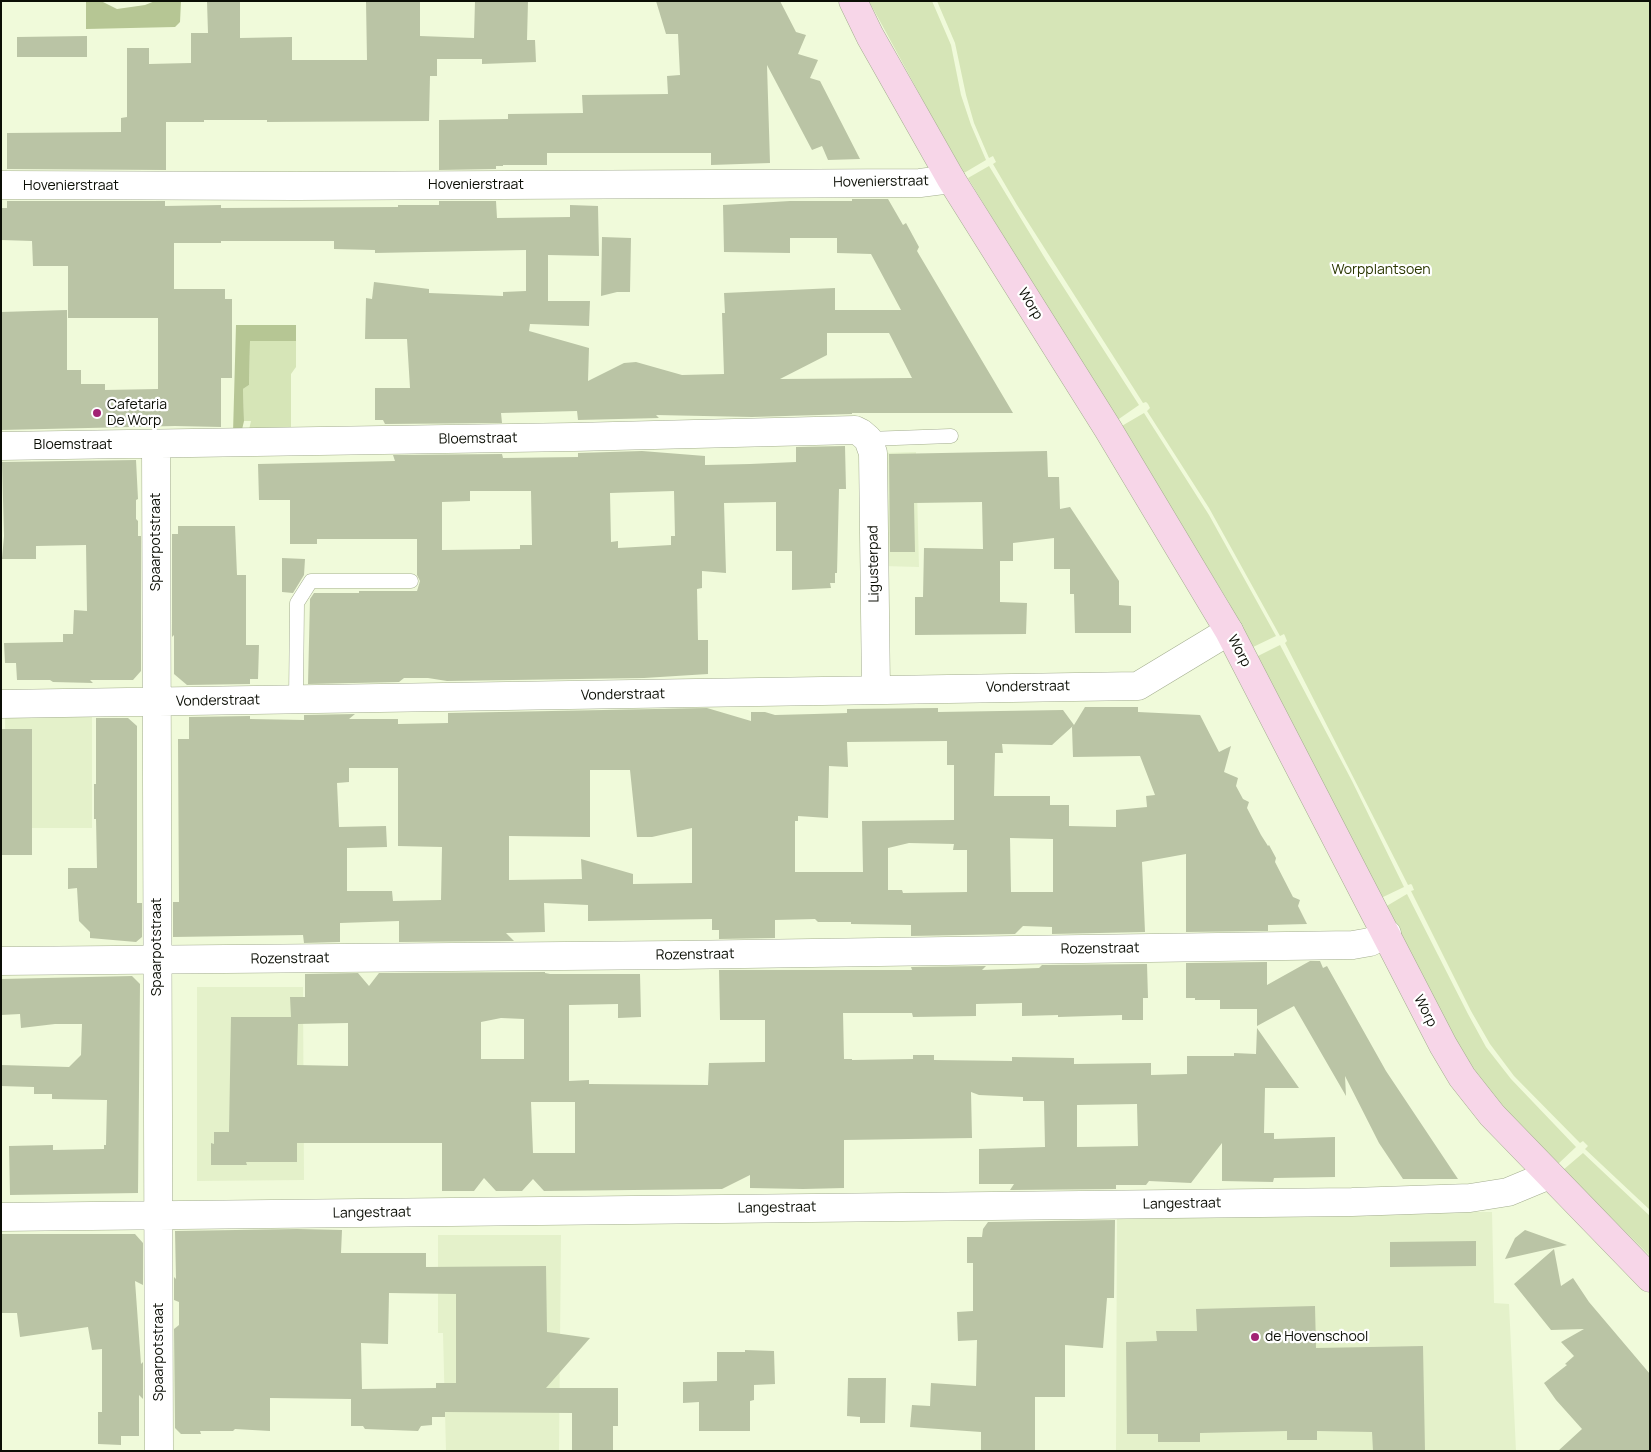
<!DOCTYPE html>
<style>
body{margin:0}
#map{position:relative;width:1651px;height:1452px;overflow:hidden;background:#f0fada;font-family:Manrope,sans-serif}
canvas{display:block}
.frame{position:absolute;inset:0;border:2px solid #0b0e05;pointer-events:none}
</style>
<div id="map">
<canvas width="1651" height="1452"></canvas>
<div class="frame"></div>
</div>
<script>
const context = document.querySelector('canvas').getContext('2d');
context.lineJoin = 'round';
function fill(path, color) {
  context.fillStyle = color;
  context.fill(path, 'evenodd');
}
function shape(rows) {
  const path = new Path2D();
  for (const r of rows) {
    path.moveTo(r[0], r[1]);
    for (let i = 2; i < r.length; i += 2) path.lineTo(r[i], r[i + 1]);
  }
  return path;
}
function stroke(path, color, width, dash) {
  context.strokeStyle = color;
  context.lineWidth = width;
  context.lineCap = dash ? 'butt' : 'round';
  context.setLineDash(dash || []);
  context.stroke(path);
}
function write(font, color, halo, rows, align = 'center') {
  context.font = font + ' Manrope,sans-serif';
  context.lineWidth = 4.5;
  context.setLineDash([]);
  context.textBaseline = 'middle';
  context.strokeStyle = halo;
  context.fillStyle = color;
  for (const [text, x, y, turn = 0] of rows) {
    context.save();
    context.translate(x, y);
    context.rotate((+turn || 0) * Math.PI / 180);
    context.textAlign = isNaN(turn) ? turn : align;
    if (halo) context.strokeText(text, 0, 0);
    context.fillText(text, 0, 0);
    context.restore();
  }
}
fill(shape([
 [916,452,919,567,883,566,883,453],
 [92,711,92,828,6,828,5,712],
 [197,987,303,987,304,1180,197,1181],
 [1117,1212,1492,1212,1494,1303,1509,1304,1516,1451,1116,1451],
 [438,1235,561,1235,559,1451,446,1451,443,1333,438,1333]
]), '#e4f1ca');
fill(shape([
 [869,1,932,1,951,45,961,95,971,125,986,160,964,173,932,117],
 [937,1,1650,1,1650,1210,1585,1149,1588,1146,1583,1141,1580,1143,1514,1076,1490,1044,1471,1011,1411,891,1414,890,1412,885,1411,884,1408,885,1285,643,1287,641,1285,636,1284,634,1280,636,1209,508,1147,411,1150,408,1148,404,1146,402,1143,403,1017,205,993,164,996,162,993,156,989,158,974,123,966,95,955,43],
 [989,166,1046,260,1139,405,1116,421,968,178],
 [250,341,296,341,296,367,291,374,291,433,248,434,251,421,244,421,243,389,249,385],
 [1144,413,1209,515,1276,636,1251,648,1228,601,1120,427],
 [1280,645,1352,781,1404,887,1381,898,1256,657],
 [1407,894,1468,1014,1486,1047,1511,1079,1576,1147,1558,1164,1506,1113,1469,1064,1424,983,1385,907],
 [1583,1153,1650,1216,1650,1256,1563,1170]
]), '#d6e5b7');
fill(shape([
 [86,1,101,1,117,9,145,5,155,1,181,1,180,22,175,27,86,29],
 [236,325,296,325,296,341,250,341,249,385,243,389,244,421,241,434,233,433]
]), '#b6c694');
fill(shape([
 [207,1,240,1,240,38,292,37,292,60,367,60,366,1,420,1,420,36,474,38,475,1,528,1,527,40,535,40,536,62,482,64,482,59,437,59,437,76,430,76,429,121,267,122,267,120,204,120,204,122,166,122,166,170,7,169,7,133,121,132,121,118,127,117,127,48,149,48,149,64,191,63,191,33,208,33],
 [656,1,780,1,796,32,806,35,798,54,818,60,810,78,820,81,860,159,828,160,822,146,812,150,767,65,770,163,711,165,711,153,547,153,547,165,503,165,503,166,496,166,496,169,439,170,439,120,508,119,508,114,583,113,582,95,668,94,667,76,680,75,678,34,666,34],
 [87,36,87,57,17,57,17,37],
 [852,199,888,199,903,225,906,223,919,247,917,251,1013,413,852,413,852,414,752,417,656,415,659,418,578,420,577,411,501,413,502,423,385,424,383,420,375,420,375,388,410,388,407,339,365,339,366,298,372,299,374,282,429,289,429,293,503,296,503,292,526,291,526,250,375,253,375,250,334,249,334,241,221,241,221,243,174,243,174,289,225,289,225,299,232,299,232,378,221,378,221,427,175,426,1,430,1,312,67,310,67,370,81,370,81,384,105,384,105,390,158,389,158,318,68,318,68,266,33,266,32,241,1,240,1,208,7,208,7,201,165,201,165,206,221,205,221,208,398,207,398,205,439,205,439,201,496,201,497,218,570,217,570,205,598,206,599,256,548,255,548,301,590,301,589,326,530,324,529,331,589,348,588,381,624,363,636,362,682,375,724,374,722,313,725,313,724,293,835,288,835,310,901,310,871,254,837,253,837,238,790,238,790,253,724,252,723,205,790,201,852,201],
 [827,333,889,333,912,378,780,379,827,355],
 [602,237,631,238,630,292,617,292,601,296],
 [845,446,846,489,839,489,837,573,835,573,835,583,830,583,831,588,792,590,792,551,776,551,776,502,724,503,726,573,702,571,702,588,697,589,698,640,708,640,708,674,644,678,447,681,428,678,404,678,399,682,308,684,310,599,314,593,359,593,359,591,417,591,420,581,417,575,417,539,317,539,317,544,290,544,290,500,259,500,258,464,395,461,393,455,502,454,503,458,578,457,578,453,642,451,705,456,705,465,750,464,796,462,796,447],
 [470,491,531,491,532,545,520,545,520,549,442,550,442,502,470,501],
 [674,491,675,536,671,536,671,545,618,548,618,541,611,542,610,493],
 [1047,451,1048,477,1059,477,1060,509,1070,507,1119,581,1119,605,1131,606,1131,633,1075,633,1074,594,1070,594,1070,569,1054,569,1054,538,1013,543,1013,561,1000,561,1000,602,1027,603,1026,634,915,635,915,597,923,597,924,548,983,549,982,502,914,503,915,552,890,552,889,454],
 [136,460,138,499,136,500,136,519,138,521,138,536,141,536,141,671,133,680,90,680,93,683,53,682,50,680,17,680,16,663,5,663,4,643,63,642,63,634,73,634,74,610,87,611,86,545,36,546,36,559,2,559,4,536,2,462],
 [178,526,235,526,237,575,246,575,246,645,259,645,258,679,250,679,250,684,187,685,174,674,174,635,172,637,172,534,178,534],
 [282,558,305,559,304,575,293,593,282,592],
 [1085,707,1138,707,1138,712,1200,715,1219,752,1231,746,1224,772,1238,778,1236,786,1243,799,1249,802,1247,808,1261,835,1268,846,1269,845,1276,858,1275,862,1293,897,1300,900,1298,906,1307,924,1268,925,1268,931,1186,932,1186,854,1142,862,1145,932,1052,934,1052,927,1023,926,1015,934,911,936,911,925,851,924,851,922,818,922,815,919,775,920,775,938,719,939,719,930,712,930,712,919,588,921,588,905,544,903,545,932,506,933,514,941,399,942,399,921,340,923,340,942,304,943,303,935,173,937,173,902,179,902,178,739,189,739,189,717,250,716,250,719,304,720,304,715,355,714,349,719,398,719,398,724,448,723,448,713,707,708,751,721,751,712,765,712,775,715,814,714,847,713,847,709,938,708,938,712,1063,710,1074,725],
 [1074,725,1072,727,1073,757,1140,756,1155,795,1146,796,1147,807,1116,810,1116,827,1069,826,1069,805,1050,805,1050,796,994,796,995,753,1003,753,1002,744,1052,745],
 [947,741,947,765,954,765,954,820,862,821,863,872,795,872,795,821,798,821,798,816,828,818,829,766,848,767,847,742],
 [349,768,398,768,398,846,442,847,441,900,393,901,392,891,347,891,347,848,387,847,386,826,339,827,337,783,349,782],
 [590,770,630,770,637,837,652,837,692,828,692,883,633,884,633,874,581,859,582,879,509,880,509,836,590,837],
 [1010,838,1053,839,1053,892,1011,892],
 [909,843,954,844,953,850,967,850,967,892,903,893,902,890,888,890,888,848],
 [96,718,128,718,137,726,137,903,142,903,142,937,136,942,90,938,90,932,79,921,77,888,68,889,68,868,97,868,96,819,94,819,94,784,96,784],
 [1,729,32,729,32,855,1,855],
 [1310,961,1320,961,1323,968,1327,966,1386,1071,1458,1179,1403,1179,1379,1143,1345,1076,1346,1096,1294,1006,1257,1026,1257,1009,1220,1009,1220,1000,1195,1000,1195,998,1186,998,1186,963,1267,962,1267,985],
 [1147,964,1148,998,1143,998,1143,1020,1122,1020,1122,1015,1058,1017,1058,1015,1022,1016,1022,1003,976,1004,976,1016,913,1017,912,1013,843,1013,844,1059,852,1059,852,1060,913,1059,913,1055,934,1055,934,1060,1012,1061,1012,1057,1074,1058,1074,1064,1151,1063,1151,1075,1187,1074,1187,1056,1234,1056,1234,1053,1256,1054,1257,1028,1299,1088,1265,1088,1264,1133,1274,1133,1274,1139,1335,1137,1335,1177,1274,1178,1273,1182,1222,1181,1222,1143,1191,1183,1149,1181,1146,1185,1116,1185,1116,1189,1010,1190,1014,1184,979,1184,979,1149,1045,1147,1044,1101,1023,1101,1023,1097,979,1095,971,1092,972,1138,844,1140,844,1188,803,1189,750,1188,750,1175,722,1189,544,1191,533,1179,522,1191,496,1191,484,1178,474,1191,442,1191,442,1143,297,1143,297,1162,246,1162,247,1165,211,1165,211,1143,214,1144,214,1132,229,1132,231,1017,291,1017,290,997,305,997,305,974,358,973,369,986,379,973,545,972,545,973,550,974,640,974,641,1017,618,1018,618,1004,569,1005,569,1081,589,1080,589,1084,708,1085,709,1063,765,1062,765,1020,720,1020,719,970,912,970,911,967,986,966,982,970,1039,968,1042,965],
 [501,1018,524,1019,524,1059,481,1059,481,1022],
 [348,1023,348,1066,297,1065,298,1024],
 [531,1102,575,1102,575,1153,533,1153],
 [1137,1104,1138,1146,1077,1147,1077,1105],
 [132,976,140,984,138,1193,10,1195,9,1146,53,1145,53,1150,104,1149,104,1145,106,1145,107,1100,52,1099,52,1094,34,1094,34,1087,1,1086,1,1065,69,1067,81,1055,82,1024,55,1024,21,1028,20,1014,1,1015,1,979],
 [1115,1220,1114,1298,1107,1298,1103,1348,1065,1345,1065,1397,1035,1397,1035,1451,981,1451,981,1432,910,1427,912,1405,930,1406,931,1383,976,1386,977,1340,958,1341,957,1312,973,1311,973,1263,967,1263,967,1237,982,1237,983,1229,988,1222],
 [297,1229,342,1230,341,1253,426,1253,426,1267,546,1266,547,1332,590,1338,546,1388,618,1388,618,1426,613,1426,613,1451,572,1451,572,1413,445,1412,445,1417,432,1417,432,1425,421,1426,418,1431,365,1429,363,1426,351,1426,351,1399,270,1398,270,1431,235,1429,233,1431,200,1431,201,1434,181,1434,175,1428,174,1329,179,1325,179,1302,174,1300,174,1277,176,1279,175,1231],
 [389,1293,456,1294,456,1383,436,1383,436,1388,362,1389,361,1343,388,1344],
 [1525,1230,1567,1245,1505,1259,1515,1238],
 [1,1234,135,1234,143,1243,143,1285,135,1281,141,1364,143,1362,143,1399,139,1395,139,1436,121,1436,121,1445,98,1444,98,1412,102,1412,102,1349,92,1350,88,1327,20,1337,17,1313,1,1313],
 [1476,1241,1476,1266,1390,1267,1390,1242],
 [1554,1249,1561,1286,1573,1278,1589,1302,1650,1374,1650,1451,1558,1451,1582,1429,1556,1400,1544,1383,1567,1365,1565,1364,1574,1356,1561,1342,1584,1329,1551,1330,1514,1284],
 [1315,1306,1316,1348,1423,1346,1425,1451,1373,1451,1372,1432,1317,1431,1317,1440,1287,1440,1287,1431,1200,1433,1200,1442,1158,1442,1158,1434,1127,1434,1126,1342,1157,1341,1156,1331,1197,1331,1196,1309],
 [745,1350,774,1351,775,1384,754,1385,754,1400,750,1401,750,1431,699,1431,699,1402,683,1403,683,1382,717,1381,717,1352,745,1352],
 [848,1378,886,1378,885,1423,860,1423,860,1417,847,1416]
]), '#bac4a5');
const lane = shape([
 [868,439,951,436],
 [296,700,297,603,311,581,411,581]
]);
const street = shape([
 [1,185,296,186,920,183,951,179],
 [156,444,159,1451],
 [1,446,574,437,855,430,861,433,868,439,873,453,876,690],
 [1,704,1138,686,1229,631],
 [1,961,677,955,1353,945,1370,942,1387,934],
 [1,1217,1352,1202,1470,1198,1508,1192,1549,1175]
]);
const secondary = shape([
 [853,1,870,36,951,179,1108,429,1229,631,1443,1045,1462,1077,1492,1115,1650,1278]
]);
stroke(lane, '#a3ad8f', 15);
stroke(street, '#a3ad8f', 29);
stroke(secondary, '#a3ad8f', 29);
stroke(lane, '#fff', 14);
stroke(street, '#fff', 28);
stroke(secondary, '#f7d6e8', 28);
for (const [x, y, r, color] of [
 [97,413,5,"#a22274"],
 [1255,1337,5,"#a22274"]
]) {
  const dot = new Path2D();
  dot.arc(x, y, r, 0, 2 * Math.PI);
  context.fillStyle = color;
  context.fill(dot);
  stroke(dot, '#fff', 2);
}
write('14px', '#0b0e05', '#fff', [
 ["Hovenierstraat",881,182,-1],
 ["Hovenierstraat",476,185],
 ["Hovenierstraat",71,186],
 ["Worp",1030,304,58],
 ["Bloemstraat",478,439,-1],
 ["Bloemstraat",73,445],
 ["Spaarpotstraat",156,542,-90],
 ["Ligusterpad",874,564,-91],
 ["Worp",1239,651,62],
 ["Vonderstraat",1028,687,-1],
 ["Vonderstraat",623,695,-1],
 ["Vonderstraat",218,701,-1],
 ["Spaarpotstraat",157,947,-90],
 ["Rozenstraat",1100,949,-1],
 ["Rozenstraat",695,955,-1],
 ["Rozenstraat",290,959,-1],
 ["Worp",1425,1011,63],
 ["Langestraat",1182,1204,-1],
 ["Langestraat",777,1208,-1],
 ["Langestraat",372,1213,-1],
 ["Spaarpotstraat",159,1352,-90]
]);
write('14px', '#2b3700', '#fff', [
 ["Worpplantsoen",1381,270]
]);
write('14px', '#0b0e05', '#fff', [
 ["Cafetaria",107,405],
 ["De Worp",107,421],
 ["de Hovenschool",1265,1337]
], 'left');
</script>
